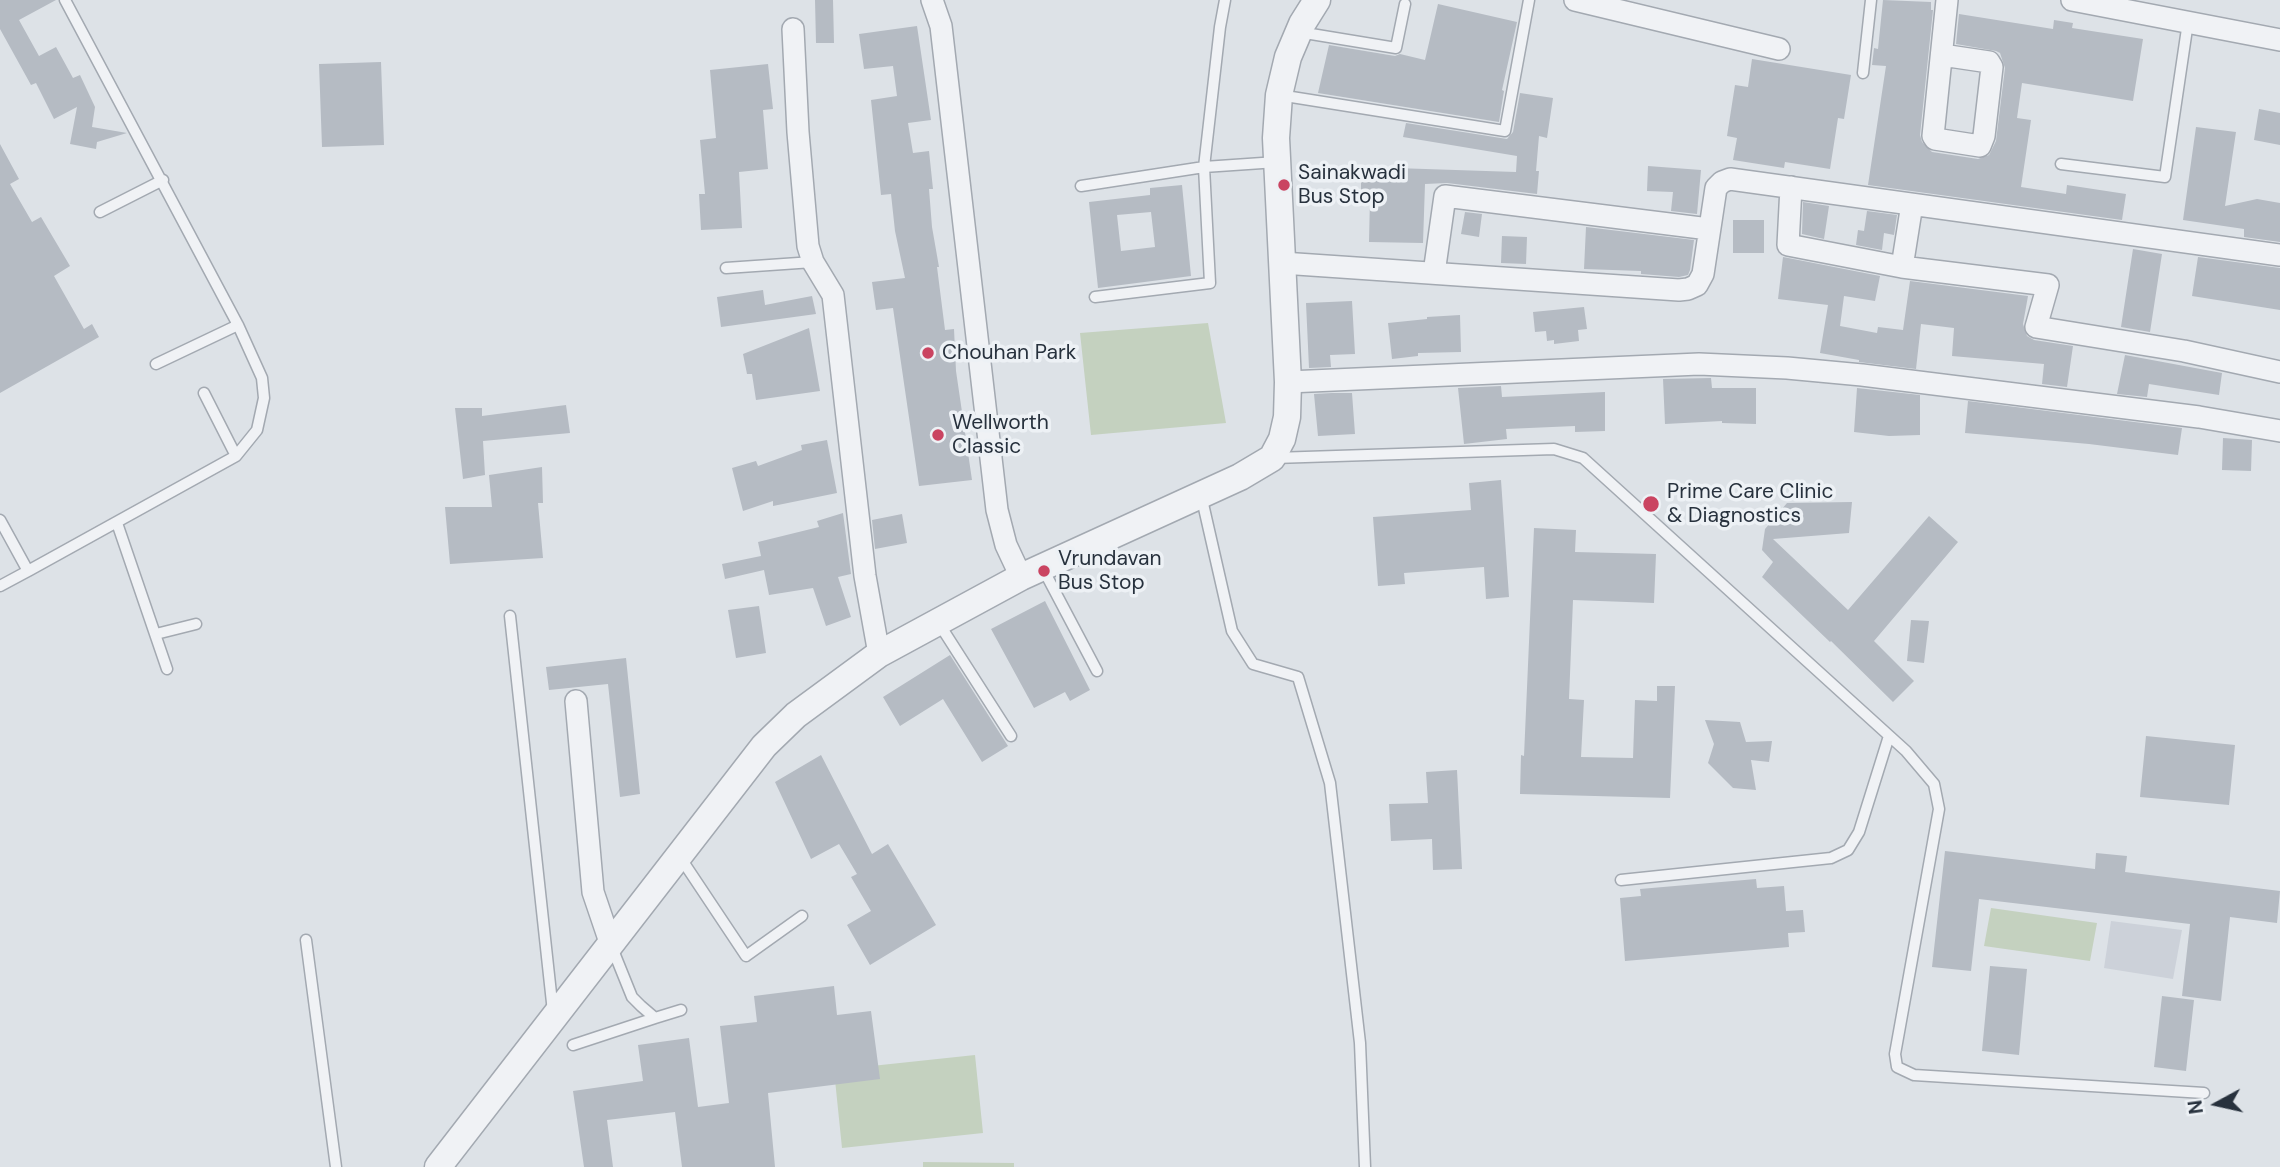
<!DOCTYPE html>
<style>
body{margin:0}
#map{position:relative;width:2280px;height:1167px;overflow:hidden;background:#dde2e7;font-family:"DM Sans",sans-serif}
canvas{display:block}
.north{position:absolute;left:2182px;top:1069px;width:70px;height:70px;-webkit-text-stroke:5px #edf1f5;paint-order:stroke;rotate:262deg;font-size:19px;font-weight:700;line-height:28px;text-align:center;color:#27313d}
.north::after{content:'';display:block;margin:auto;width:24px;height:32px;background:#27313d;clip-path:polygon(50% 0,100% 100%,50% 72%,0 100%)}
</style>
<div id="map">
<canvas width="2280" height="1167"></canvas>
<div class="north">N</div>
</div>
<script>
const context = document.querySelector('canvas').getContext('2d');
context.lineJoin = 'round';
function fill(path, color) {
  context.fillStyle = color;
  context.fill(path, 'evenodd');
}
function shape(rows) {
  const path = new Path2D();
  for (const r of rows) {
    path.moveTo(r[0], r[1]);
    for (let i = 2; i < r.length; i += 2) path.lineTo(r[i], r[i + 1]);
  }
  return path;
}
function stroke(path, color, width, dash) {
  context.strokeStyle = color;
  context.lineWidth = width;
  context.lineCap = dash ? 'butt' : 'round';
  context.setLineDash(dash || []);
  context.stroke(path);
}
function write(font, color, halo, rows, align = 'center') {
  context.font = font + ' "DM Sans",sans-serif';
  context.lineWidth = 7;
  context.setLineDash([]);
  context.textBaseline = 'middle';
  context.strokeStyle = halo;
  context.fillStyle = color;
  for (const [text, x, y, turn = 0] of rows) {
    context.save();
    context.translate(x, y);
    context.rotate((+turn || 0) * Math.PI / 180);
    context.textAlign = isNaN(turn) ? turn : align;
    if (halo) context.strokeText(text, 0, 0);
    context.fillText(text, 0, 0);
    context.restore();
  }
}
fill(shape([
 [2111,921,2182,930,2173,979,2104,968]
]), '#ccd1d9');
fill(shape([
 [1208,323,1226,423,1091,435,1080,333],
 [1991,908,2097,923,2090,961,1984,946],
 [975,1055,983,1133,842,1148,834,1070],
 [923,1162,1014,1163,1014,1167,923,1167]
]), '#c4d1bf');
fill(shape([
 [0,0,56,0,19,20,39,56,56,47,73,78,80,75,95,107,92,127,127,133,97,142,96,149,70,144,77,107,54,119,36,83,31,85,0,29],
 [815,0,833,0,834,43,816,43],
 [1883,0,1931,2,1931,10,1933,10,1920,135,1922,142,1932,152,1978,159,1989,155,1996,141,2005,68,2000,53,1996,51,1956,44,1959,14,2053,29,2054,20,2073,23,2072,28,2143,39,2133,101,2022,83,2017,118,2031,120,2021,187,2066,194,2067,185,2126,194,2122,220,1868,185,1886,66,1872,65,1874,48,1878,49],
 [1438,4,1517,22,1502,90,1504,91,1499,122,1318,93,1329,45,1395,56,1400,54,1425,60],
 [917,26,931,120,908,123,913,153,929,151,933,189,929,189,932,227,939,267,937,267,945,330,954,329,956,371,972,480,919,486,893,308,876,310,872,282,905,278,895,231,891,194,881,195,871,100,897,96,893,66,864,69,859,34],
 [1752,59,1851,75,1844,119,1838,118,1830,169,1785,162,1784,168,1733,160,1737,138,1727,136,1735,85,1748,87],
 [381,62,384,145,322,147,319,64],
 [768,64,773,109,763,110,768,169,739,172,742,228,701,230,699,194,705,194,700,140,716,138,710,70],
 [1520,93,1553,98,1547,138,1539,136,1536,171,1539,171,1537,194,1447,183,1425,184,1423,243,1369,242,1370,198,1361,197,1361,174,1394,175,1395,168,1516,172,1517,156,1403,137,1406,123,1507,139,1513,132],
 [2259,109,2280,113,2280,145,2254,140],
 [2196,127,2236,132,2225,206,2257,199,2280,203,2280,242,2244,237,2244,229,2183,220],
 [0,144,19,179,10,184,32,222,41,217,70,266,54,276,84,329,92,324,99,337,0,393],
 [1648,166,1701,170,1697,214,1671,211,1673,192,1647,191],
 [1182,185,1191,276,1098,288,1089,202,1150,195,1150,188],
 [1151,212,1155,247,1121,251,1117,215],
 [1803,202,1829,206,1824,239,1802,234],
 [1867,211,1897,215,1894,235,1884,233,1882,250,1856,245,1858,230,1864,231],
 [1465,212,1482,214,1479,237,1461,234],
 [1733,220,1764,220,1764,253,1733,253],
 [1586,227,1694,240,1690,270,1688,275,1679,277,1641,274,1641,271,1584,269],
 [1502,236,1527,237,1526,264,1501,263],
 [2133,249,2162,254,2150,332,2121,327],
 [1783,257,1880,276,1875,301,1844,296,1840,326,1877,333,1878,327,1903,330,1910,281,2028,296,2023,324,2027,336,2034,340,2073,346,2067,387,2042,384,2044,364,1952,356,1954,328,1921,324,1916,369,1859,362,1859,360,1820,353,1828,305,1778,299],
 [2198,257,2280,268,2280,310,2192,296],
 [763,290,765,305,812,296,816,314,721,327,717,297],
 [1352,301,1355,354,1330,355,1331,367,1309,368,1306,303],
 [1584,307,1587,329,1578,330,1579,341,1554,344,1554,340,1547,341,1546,331,1535,332,1533,312],
 [1460,315,1461,352,1418,353,1418,356,1392,359,1388,323,1427,319,1427,317],
 [809,328,820,391,756,400,752,374,747,374,743,354],
 [2125,355,2222,373,2219,395,2149,384,2147,397,2117,394],
 [1711,378,1712,388,1756,388,1756,424,1722,423,1722,421,1665,424,1663,379],
 [1501,386,1502,397,1605,392,1605,431,1575,432,1575,426,1506,429,1507,439,1464,444,1458,388],
 [1857,388,1920,395,1920,435,1889,436,1854,432],
 [1332,393,1352,393,1355,434,1318,436,1314,394],
 [1968,401,2182,428,2178,455,2089,444,1965,433],
 [566,405,570,433,483,441,485,475,463,479,455,408,482,408,482,416],
 [2223,438,2252,440,2251,471,2222,470],
 [827,440,837,493,773,506,773,501,743,511,732,468,756,461,758,466,802,450,801,445],
 [542,467,543,503,538,503,543,558,450,564,445,507,492,507,489,475],
 [1501,480,1509,597,1486,599,1484,567,1404,573,1405,584,1378,586,1373,517,1471,510,1469,483],
 [1852,502,1849,533,1773,539,1848,610,1929,516,1958,542,1874,641,1914,681,1893,702,1831,641,1830,642,1762,577,1773,562,1762,550,1765,529,1787,503],
 [843,513,851,574,838,577,851,617,826,626,813,588,769,595,764,570,725,579,722,564,761,556,758,542,819,527,817,521],
 [902,514,907,543,875,549,872,520],
 [1534,528,1576,530,1575,552,1656,554,1654,603,1573,600,1569,699,1584,700,1581,757,1633,758,1635,700,1657,701,1657,686,1675,686,1670,798,1520,794,1521,755,1524,756],
 [1045,601,1090,690,1070,701,1065,692,1034,708,991,629],
 [759,606,766,653,736,658,728,610],
 [1911,620,1929,621,1924,663,1907,661],
 [950,655,1008,746,982,762,943,699,900,726,883,697],
 [626,658,640,794,620,797,608,684,549,690,546,667],
 [1705,720,1740,722,1746,742,1772,741,1769,762,1751,760,1756,790,1733,788,1708,763,1714,744],
 [2146,736,2235,745,2229,805,2140,797],
 [821,755,872,854,888,844,936,925,870,965,847,925,871,911,851,877,857,874,839,844,811,859,775,782],
 [1457,770,1462,869,1433,870,1432,839,1391,841,1389,804,1428,803,1426,772],
 [1945,851,2095,869,2096,853,2127,856,2125,872,2280,891,2277,923,2230,917,2221,1001,2182,996,2190,924,1979,899,1971,971,1932,967],
 [1756,879,1757,888,1784,886,1786,911,1803,910,1805,932,1788,933,1789,947,1625,961,1620,898,1641,896,1640,889],
 [1990,966,2027,969,2019,1055,1982,1051],
 [834,986,837,1015,871,1011,880,1079,768,1093,775,1167,682,1167,675,1112,607,1120,613,1167,584,1167,573,1091,643,1081,638,1045,689,1038,698,1107,729,1103,720,1026,757,1022,754,996],
 [2162,996,2194,1000,2186,1071,2154,1067]
]), '#b5bbc3');
const service = shape([
 [1299,32,1396,48,1405,4],
 [1863,73,1871,0],
 [1279,95,1505,131,1529,0],
 [2061,164,2165,177,2188,22],
 [1081,186,1204,167,1277,162],
 [100,212,163,180],
 [726,268,813,262],
 [1095,297,1210,283,1204,167,1220,27,1225,0],
 [156,364,238,325],
 [204,393,236,456],
 [1274,458,1554,449,1583,458,1906,751,1934,784,1939,809,1895,1054,1897,1067,1914,1075,2204,1093],
 [1201,495,1232,631,1253,664,1298,677,1330,783,1360,1043,1365,1167],
 [0,520,28,571,0,586],
 [117,523,167,669],
 [1042,567,1097,671],
 [28,571,236,456,257,430,264,398,262,378,238,325,65,0],
 [510,616,553,1012],
 [938,622,1011,736],
 [156,634,196,624],
 [680,857,746,956,802,916],
 [1621,880,1831,858,1848,850,1859,832,1889,736],
 [306,940,336,1167],
 [611,945,632,997,641,1006,655,1018,681,1010],
 [573,1045,655,1018]
]);
const minor = shape([
 [932,0,941,26,997,510,1006,545,1021,577],
 [1575,0,1779,49],
 [2072,0,2280,40],
 [793,29,798,132,808,246,813,262,833,295,865,576,879,654],
 [1942,55,1989,62,1992,67,1984,136,1980,146,1935,139,1933,136,1947,0],
 [1791,187,1788,245,1902,267,2048,285,2036,327,2184,351,2280,372],
 [1282,263,1679,290,1688,289,1697,285,1703,274,1716,188,1722,182,1730,179,2280,255],
 [1902,267,1912,204],
 [1434,273,1445,196,1709,229],
 [1288,382,1699,364,1787,368,1862,375,2199,417,2280,431],
 [576,701,593,892,611,945]
]);
const tertiary = shape([
 [438,1167,764,746,796,715,879,654,938,622,1021,577,1240,477,1272,458,1282,439,1287,417,1288,382,1276,138,1279,95,1288,57,1302,24,1317,0]
]);
stroke(service, '#a3a9b1', 13);
stroke(minor, '#a3a9b1', 24);
stroke(tertiary, '#a3a9b1', 29);
stroke(service, '#f0f2f5', 10);
stroke(minor, '#f0f2f5', 21);
stroke(tertiary, '#f0f2f5', 26);
for (const [x, y, r, color] of [
 [1284,185,7,"#ca4461"],
 [928,353,7,"#ca4461"],
 [938,435,7,"#ca4461"],
 [1651,504,9,"#ca4461"],
 [1044,571,7,"#ca4461"]
]) {
  const dot = new Path2D();
  dot.arc(x, y, r, 0, 2 * Math.PI);
  context.fillStyle = color;
  context.fill(dot);
  stroke(dot, '#edf1f5', 2.5);
}
write('21px', '#27313d', '#edf1f5', [
 ["Sainakwadi",1298,173],
 ["Bus Stop",1298,197],
 ["Chouhan Park",942,353],
 ["Wellworth",952,423],
 ["Classic",952,447],
 ["Prime Care Clinic",1667,492],
 ["& Diagnostics",1667,516],
 ["Vrundavan",1058,559],
 ["Bus Stop",1058,583]
], 'left');
</script>
